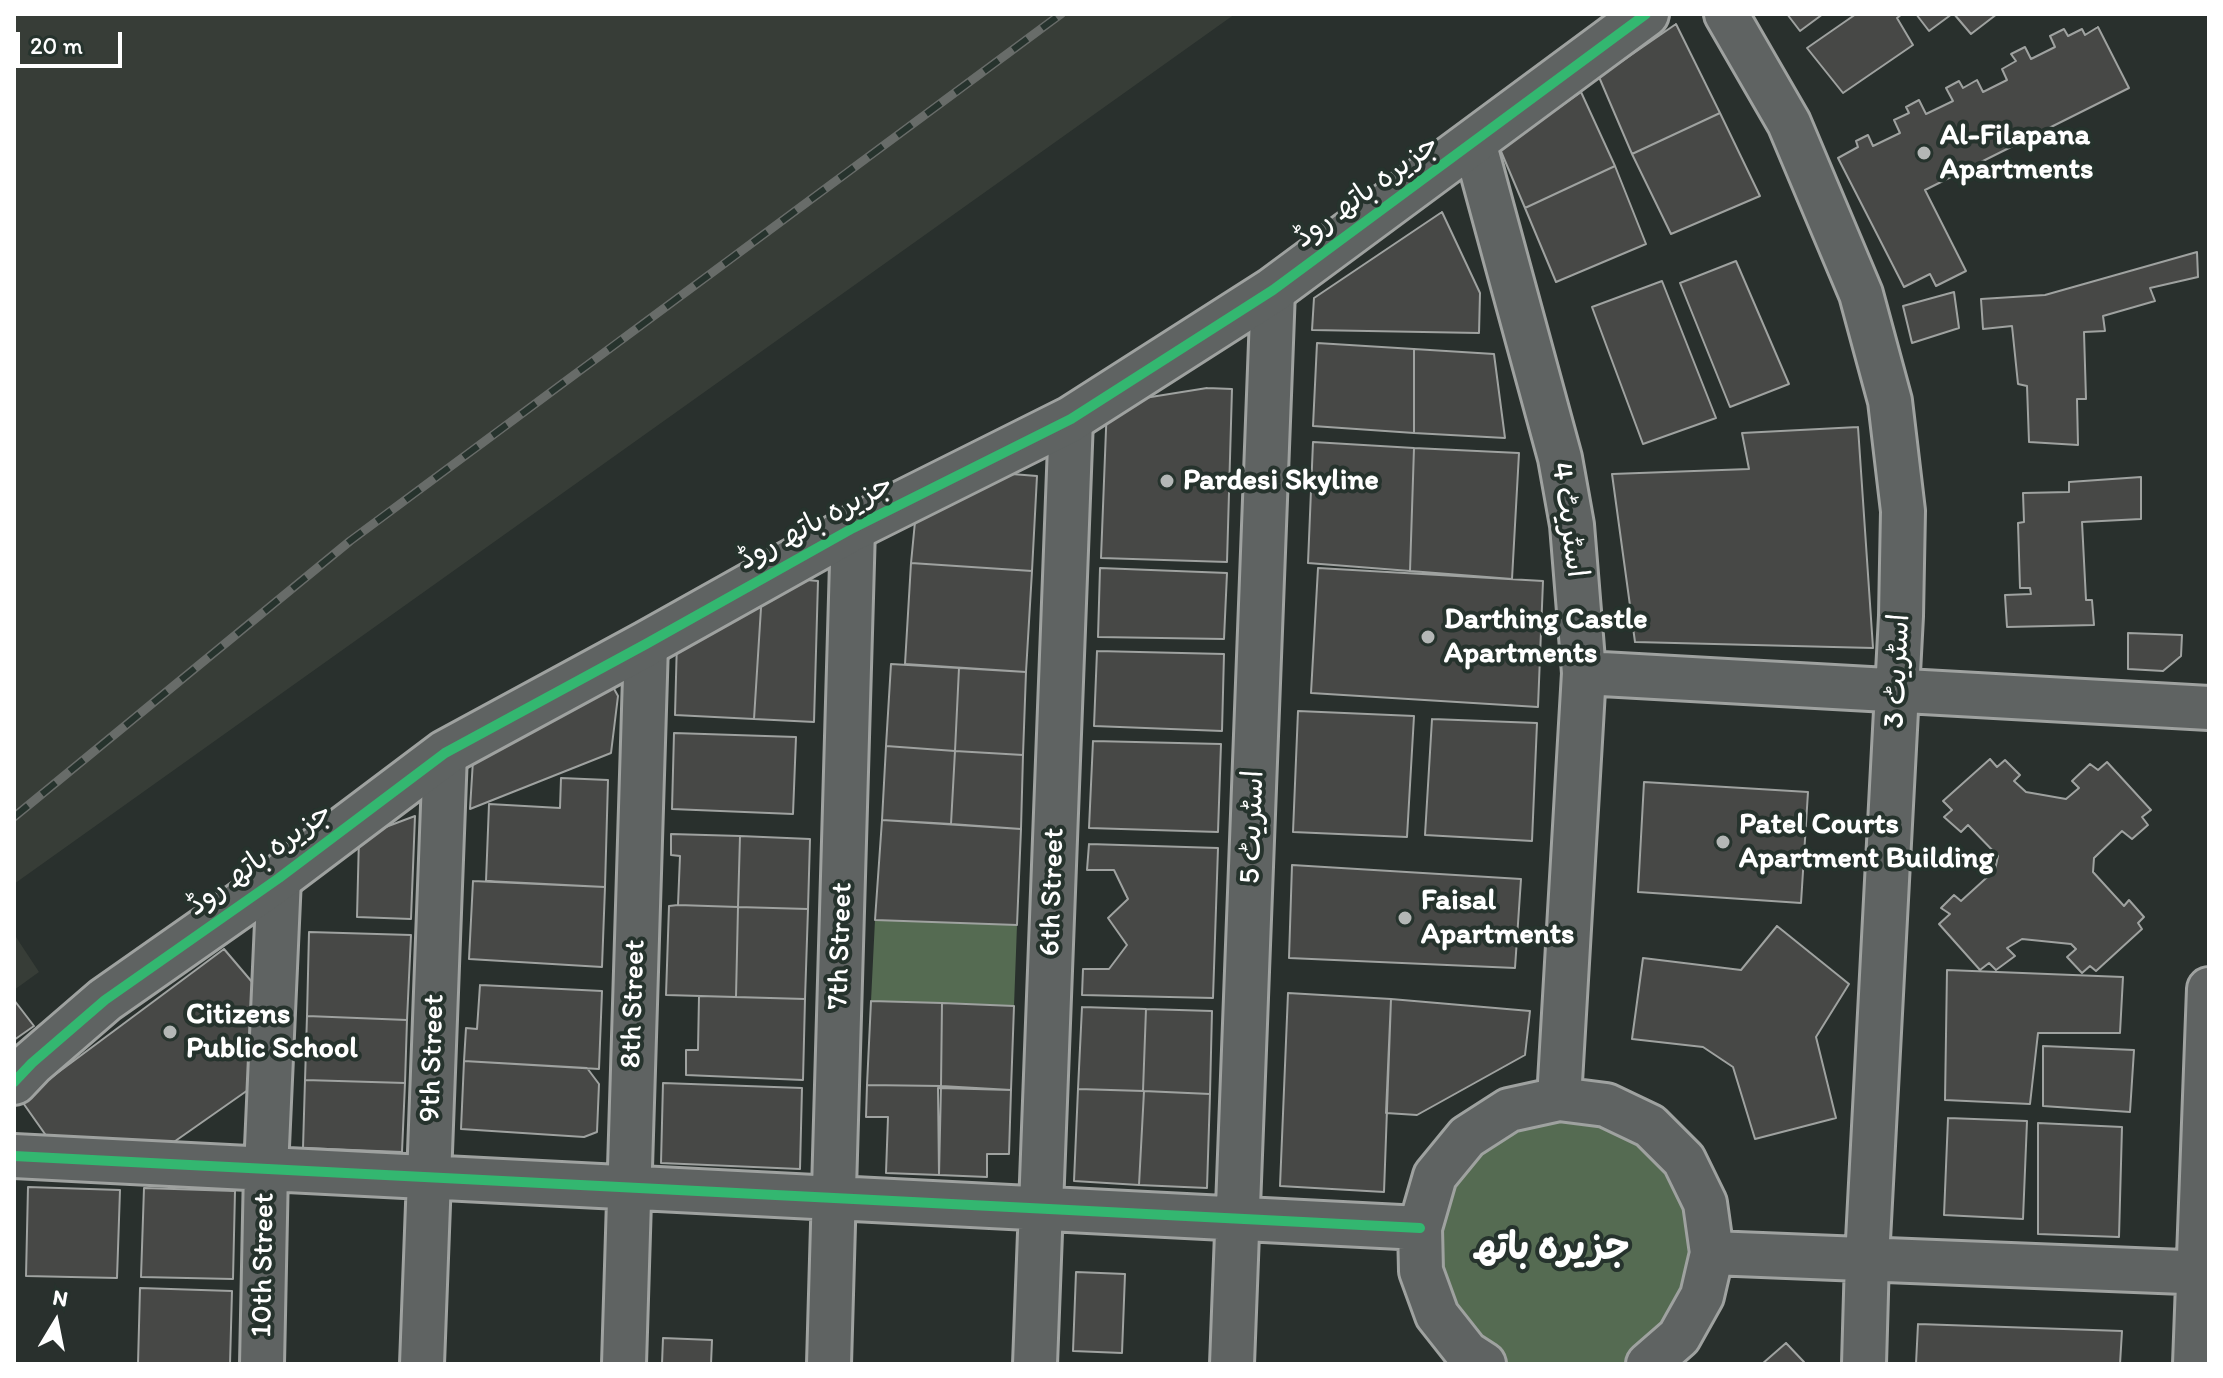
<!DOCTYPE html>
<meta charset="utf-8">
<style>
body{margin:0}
#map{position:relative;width:2223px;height:1378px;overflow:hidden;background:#29302d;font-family:Itim,sans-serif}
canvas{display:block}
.frame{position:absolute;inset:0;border:16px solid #fff;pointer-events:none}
.north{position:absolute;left:16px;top:1282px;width:80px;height:80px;-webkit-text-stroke:6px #26332d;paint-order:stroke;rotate:10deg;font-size:22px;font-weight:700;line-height:32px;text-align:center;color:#fff}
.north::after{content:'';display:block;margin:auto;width:28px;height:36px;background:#fff;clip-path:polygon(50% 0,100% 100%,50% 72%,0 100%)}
.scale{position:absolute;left:16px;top:32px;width:106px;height:36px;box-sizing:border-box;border:4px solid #fff;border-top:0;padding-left:10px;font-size:24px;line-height:28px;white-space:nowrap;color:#fff;-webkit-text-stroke:6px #26332d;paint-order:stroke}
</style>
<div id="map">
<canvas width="2223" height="1378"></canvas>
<div class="frame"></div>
<div class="north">N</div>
<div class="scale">20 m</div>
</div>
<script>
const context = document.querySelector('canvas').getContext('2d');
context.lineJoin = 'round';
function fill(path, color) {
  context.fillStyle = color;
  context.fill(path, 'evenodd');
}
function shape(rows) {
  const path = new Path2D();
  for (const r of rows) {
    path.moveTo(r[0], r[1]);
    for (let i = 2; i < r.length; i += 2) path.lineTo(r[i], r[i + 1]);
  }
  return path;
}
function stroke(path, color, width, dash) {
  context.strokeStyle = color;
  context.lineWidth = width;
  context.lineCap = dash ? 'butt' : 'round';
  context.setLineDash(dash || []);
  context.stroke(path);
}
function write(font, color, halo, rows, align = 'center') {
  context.font = font + ' Itim,"Playpen Sans Arabic",sans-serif';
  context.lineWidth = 8;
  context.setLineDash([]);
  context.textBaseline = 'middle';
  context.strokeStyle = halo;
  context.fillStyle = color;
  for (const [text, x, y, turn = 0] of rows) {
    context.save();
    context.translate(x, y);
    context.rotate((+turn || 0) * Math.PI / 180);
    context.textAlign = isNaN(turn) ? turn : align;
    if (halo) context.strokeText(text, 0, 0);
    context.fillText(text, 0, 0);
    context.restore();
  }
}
fill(shape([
 [14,14,1235,14,14,884],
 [14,934,39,972,14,990]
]), '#373d37');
fill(shape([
 [875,920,1017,925,1014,1006,871,1001],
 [1510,1110,1650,1126,1712,1253,1649,1364,1484,1364,1467,1353,1420,1228]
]), '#556b52');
const building = shape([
 [1787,14,1823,14,1800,31,1787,14],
 [1856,14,1902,14,1897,18,1913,45,1843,93,1807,48,1856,14],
 [1916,14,1952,14,1929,31,1916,14],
 [1954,14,1997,14,1971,34,1954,14],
 [1676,24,1720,113,1632,154,1599,77,1676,24],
 [2098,27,2129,88,1925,190,1966,271,1936,286,1930,274,1904,287,1838,158,1858,147,1856,141,1868,135,1873,146,1900,133,1894,120,1909,113,1906,107,1919,100,1926,114,1953,101,1946,88,1959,81,1963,88,1977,80,1983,92,2007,80,2002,69,2016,61,2011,54,2025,47,2031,59,2055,47,2050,36,2064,29,2068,36,2082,29,2085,35,2098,27],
 [1581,92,1615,166,1525,208,1500,149,1581,92],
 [1720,113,1760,196,1671,234,1632,154,1720,113],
 [1615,166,1646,244,1556,282,1525,208,1615,166],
 [1442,212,1480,293,1479,333,1312,330,1314,298,1442,212],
 [2197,252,2198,277,2150,288,2155,301,2103,316,2105,331,2084,332,2086,399,2077,399,2078,445,2029,442,2027,386,2018,384,2012,326,1983,329,1981,299,2045,295,2197,252],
 [1736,261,1789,384,1730,407,1680,283,1736,261],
 [1662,281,1716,418,1643,444,1592,307,1662,281],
 [1954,292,1959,328,1912,343,1903,306,1954,292],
 [1317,343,1414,349,1414,433,1313,426,1317,343],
 [1414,349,1494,354,1505,438,1414,433,1414,349],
 [1207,388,1232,389,1227,562,1101,558,1107,404,1207,388],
 [1858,427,1873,648,1635,642,1612,474,1749,469,1742,433,1858,427],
 [1313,442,1414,448,1410,571,1308,563,1313,442],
 [1414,448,1519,453,1512,579,1410,571,1414,448],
 [974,471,1037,476,1032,571,911,563,917,501,974,471],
 [2141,477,2141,519,2082,522,2086,600,2092,600,2094,625,2007,627,2005,595,2031,594,2030,588,2020,588,2018,523,2024,522,2023,493,2069,492,2069,482,2141,477],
 [911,563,1032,571,1026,672,905,664,911,563],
 [1100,568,1227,573,1224,639,1098,637,1100,568],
 [1318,568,1543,581,1538,707,1311,693,1318,568],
 [786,578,818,581,814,722,754,719,762,592,786,578],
 [762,592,754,719,675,715,677,640,762,592],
 [2128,633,2182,635,2181,656,2163,671,2128,669,2128,633],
 [1097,651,1224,654,1222,731,1094,726,1097,651],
 [891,664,959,668,955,751,886,746,891,664],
 [959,668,1026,672,1023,755,955,751,959,668],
 [607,676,618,696,611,753,470,809,474,744,607,676],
 [1298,711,1414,716,1407,837,1293,832,1298,711],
 [1432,719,1537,723,1532,841,1425,835,1432,719],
 [674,733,796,737,793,814,672,809,674,733],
 [1093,741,1221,744,1218,832,1089,828,1093,741],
 [886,746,955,751,951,824,882,820,886,746],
 [955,751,1023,755,1021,829,951,824,955,751],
 [1990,759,1997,767,2005,760,2020,775,2014,781,2026,792,2066,799,2079,788,2072,781,2090,764,2098,770,2107,762,2151,810,2142,817,2148,825,2132,839,2122,831,2094,858,2093,872,2124,906,2129,900,2144,917,2138,923,2142,929,2096,971,2090,966,2082,973,2067,957,2076,949,2071,944,2022,939,2007,948,2015,956,1996,970,1989,963,1980,970,1939,924,1950,914,1941,908,1954,895,1961,901,1995,870,1998,856,1968,825,1961,832,1944,817,1952,810,1943,801,1990,759],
 [561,778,608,780,605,887,486,881,489,804,560,808,561,778],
 [1644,782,1808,792,1801,903,1638,892,1644,782],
 [415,816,411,919,357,917,359,837,415,816],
 [882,820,1021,829,1017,925,875,920,882,820],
 [671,834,740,836,738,907,678,905,680,856,671,855,671,834],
 [740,836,810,839,808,909,738,907,740,836],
 [1089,844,1218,848,1213,998,1082,995,1083,969,1109,969,1127,945,1108,918,1128,899,1114,870,1087,870,1089,844],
 [1292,865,1521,879,1515,968,1289,958,1292,865],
 [473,881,605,887,602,967,469,959,473,881],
 [678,905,738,907,736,997,666,995,669,906,678,905],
 [738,907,808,909,805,999,736,997,738,907],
 [1777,926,1849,984,1816,1037,1836,1118,1755,1139,1733,1067,1703,1047,1632,1039,1643,958,1741,970,1777,926],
 [309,932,411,935,407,1020,307,1016,309,932],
 [224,949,258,989,258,1083,161,1151,52,1144,21,1100,224,949],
 [1947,970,2123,977,2120,1033,2038,1033,2030,1104,1945,1100,1947,970],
 [480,985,602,991,599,1069,464,1061,466,1028,477,1029,480,985],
 [1288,993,1391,999,1384,1192,1280,1186,1288,993],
 [699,996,805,999,803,1080,686,1075,686,1050,698,1050,699,996],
 [1391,999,1530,1011,1525,1055,1417,1115,1386,1113,1391,999],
 [14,1000,34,1026,14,1040,14,1000],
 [871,1001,942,1003,941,1086,867,1085,871,1001],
 [942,1003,1014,1006,1011,1090,941,1086,942,1003],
 [1082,1007,1146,1009,1143,1091,1078,1089,1082,1007],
 [1146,1009,1212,1011,1210,1094,1143,1091,1146,1009],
 [307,1016,407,1020,405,1083,305,1080,307,1016],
 [2043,1046,2134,1050,2130,1112,2043,1106,2043,1046],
 [464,1061,587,1068,599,1084,597,1132,584,1137,461,1129,464,1061],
 [305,1080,405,1083,402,1152,303,1148,305,1080],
 [663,1083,802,1088,800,1169,661,1163,663,1083],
 [867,1085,941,1086,939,1175,886,1173,888,1117,866,1117,867,1085],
 [938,1088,1011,1090,1009,1154,987,1154,987,1177,939,1175,938,1088],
 [1078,1089,1144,1091,1139,1185,1074,1181,1078,1089],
 [1144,1091,1210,1094,1207,1188,1139,1185,1144,1091],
 [1948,1118,2027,1121,2023,1219,1944,1215,1948,1118],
 [2038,1123,2122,1127,2119,1237,2038,1234,2038,1123],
 [28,1187,120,1190,117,1278,26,1276,28,1187],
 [144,1188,235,1191,233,1279,141,1277,144,1188],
 [1076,1272,1125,1274,1122,1353,1073,1351,1076,1272],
 [140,1288,232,1291,230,1364,138,1364,140,1288],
 [1918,1324,2122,1331,2120,1364,1916,1364,1918,1324],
 [663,1338,712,1340,711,1364,662,1364,663,1338],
 [1786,1343,1804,1362,1804,1364,1762,1364,1786,1343]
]);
fill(building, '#474846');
stroke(building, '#9fa2a0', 2);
const street = shape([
 [1726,14,1789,123,1861,294,1890,401,1903,511,1901,616,1867,1259,1864,1364],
 [1474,142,1560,458,1572,525,1584,673,1559,1099],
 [1584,673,2209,708],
 [14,1156,1420,1228],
 [1712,1253,2209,1273],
 [262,1364,266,1169,279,878],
 [422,1364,445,753],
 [624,1364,646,644],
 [829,1364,853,528],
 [1035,1364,1071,419],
 [1232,1364,1273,290],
 [1484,1364,1467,1353,1437,1315,1421,1271,1420,1228,1435,1176,1467,1137,1509,1110,1559,1099,1606,1105,1650,1126,1684,1160,1705,1203,1712,1253,1702,1296,1679,1337,1648,1364],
 [2195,1364,2209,989]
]);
const secondary = shape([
 [14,1082,32,1063,105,1000,279,878,445,753,646,644,853,528,1071,419,1273,290,1646,14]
]);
stroke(street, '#9fa2a0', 48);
stroke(secondary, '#9fa2a0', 50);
stroke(street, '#5f6362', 42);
stroke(secondary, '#5f6362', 44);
const rail = shape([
 [14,817,350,541,1061,14]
]);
stroke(rail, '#686c69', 9);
stroke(rail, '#26332d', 6, [18]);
stroke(shape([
 [14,1082,32,1063,105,1000,279,878,445,753,646,644,853,528,1071,419,1273,290,1646,14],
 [14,1156,1420,1228]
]), '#33b770', 10);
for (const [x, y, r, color] of [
 [1924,153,8,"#b4b7b6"],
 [1167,481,8,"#b4b7b6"],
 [1428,637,8,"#b4b7b6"],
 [1723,842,8,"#b4b7b6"],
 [1405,918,8,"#b4b7b6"],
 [170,1032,8,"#b4b7b6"]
]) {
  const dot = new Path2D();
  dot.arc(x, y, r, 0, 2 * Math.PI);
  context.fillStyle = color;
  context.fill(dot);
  stroke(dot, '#26332d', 3);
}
write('bold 30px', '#fff', '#26332d', [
 ["Al-Filapana",1940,136],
 ["Apartments",1940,170],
 ["Pardesi Skyline",1183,481],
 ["Darthing Castle",1444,620],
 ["Apartments",1444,654],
 ["Patel Courts",1739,825],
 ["Apartment Building",1739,859],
 ["Faisal",1421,901],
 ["Apartments",1421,935],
 ["Citizens",186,1015],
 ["Public School",186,1049]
], 'left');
write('30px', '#fff', '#26332d', [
 ["جزیرہ باتھ روڈ",1367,192,-36],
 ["اسٹریٹ 4",1568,520,82],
 ["جزیرہ باتھ روڈ",816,523,-28],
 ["اسٹریٹ 3",1898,671,-87],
 ["اسٹریٹ 5",1253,827,-88],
 ["جزیرہ باتھ روڈ",260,860,-36],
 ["6th Street",1053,892,-88],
 ["7th Street",841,946,-88],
 ["8th Street",634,1004,-88],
 ["9th Street",433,1058,-88],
 ["10th Street",264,1265,-89]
]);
write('bold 38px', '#fff', '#26332d', [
 ["جزیرہ باتھ",1551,1249]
]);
</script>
